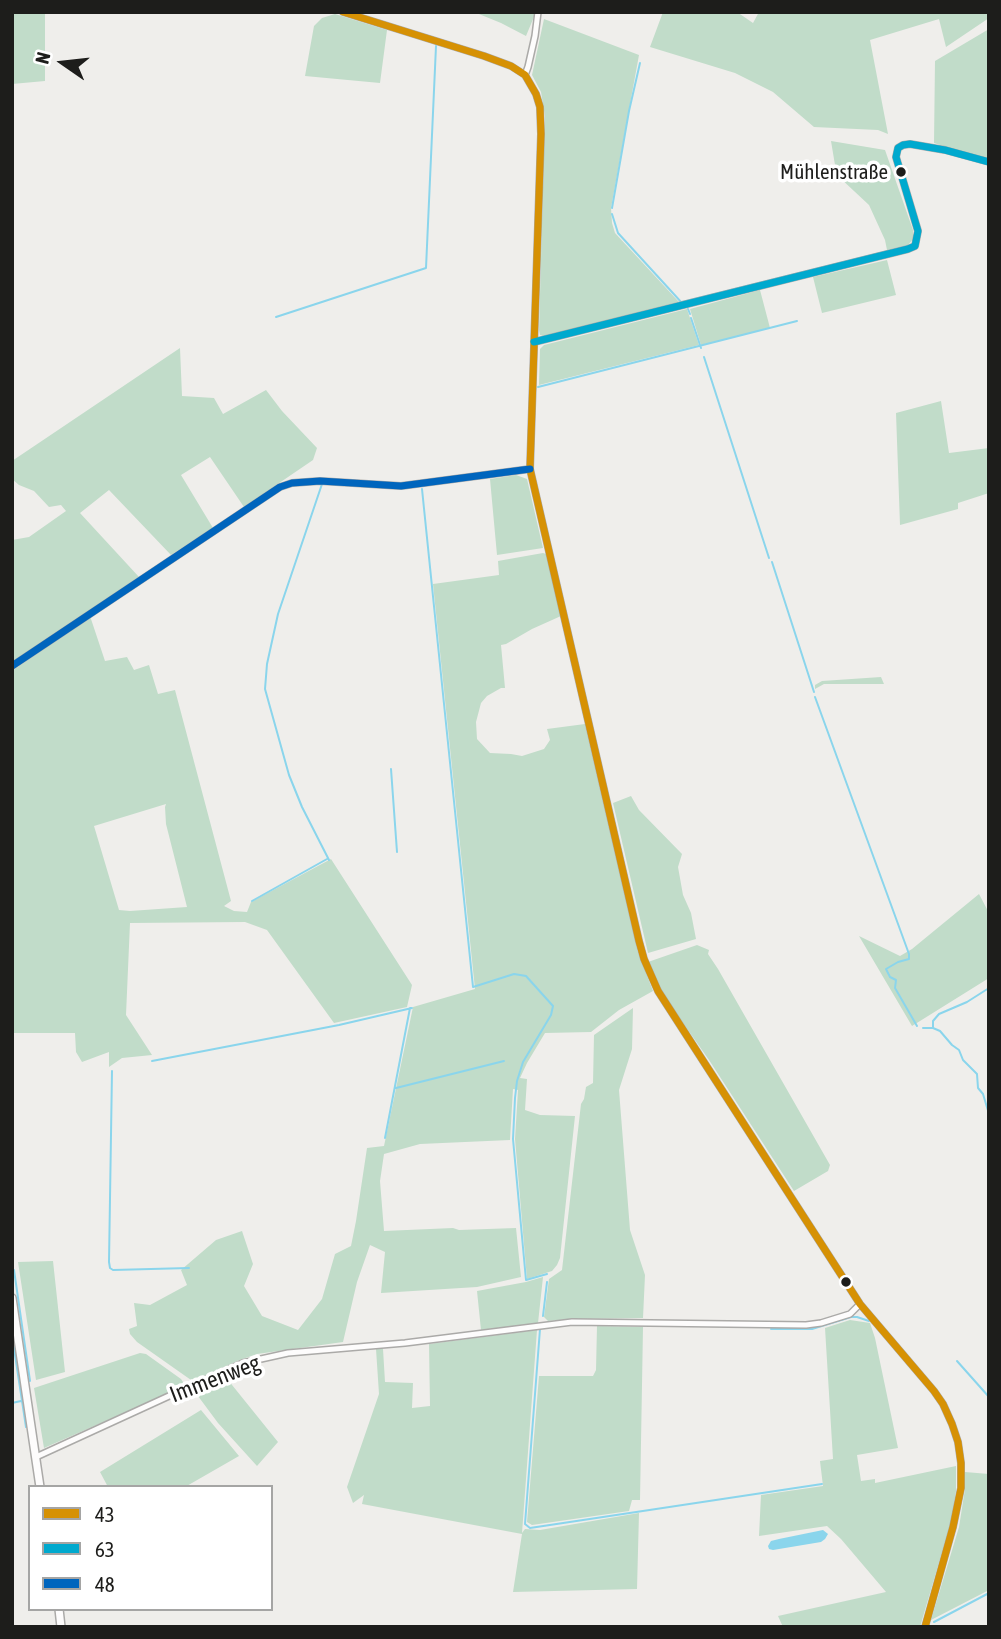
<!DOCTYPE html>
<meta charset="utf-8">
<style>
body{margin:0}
#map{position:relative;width:1001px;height:1639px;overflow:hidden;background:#efeeeb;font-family:"Asap Condensed",sans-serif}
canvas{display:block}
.frame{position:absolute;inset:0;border:14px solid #1d1d1b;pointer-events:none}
.legend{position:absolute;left:28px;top:1485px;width:245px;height:126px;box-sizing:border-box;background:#fff;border:2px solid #a5a5a4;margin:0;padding:9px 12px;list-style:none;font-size:21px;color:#1d1d1b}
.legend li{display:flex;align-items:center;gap:14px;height:35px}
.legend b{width:35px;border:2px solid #a5a5a4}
.north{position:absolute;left:28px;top:28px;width:70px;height:70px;-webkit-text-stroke:5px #fff;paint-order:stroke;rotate:284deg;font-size:19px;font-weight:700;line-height:28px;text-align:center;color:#1d1d1b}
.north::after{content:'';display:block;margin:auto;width:24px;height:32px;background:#1d1d1b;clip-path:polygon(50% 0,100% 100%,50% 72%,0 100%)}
</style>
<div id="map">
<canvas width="1001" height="1639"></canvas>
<div class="frame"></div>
<ul class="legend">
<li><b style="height:9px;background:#d69104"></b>43</li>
<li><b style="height:9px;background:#00a9ce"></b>63</li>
<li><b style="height:9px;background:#0065bd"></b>48</li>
</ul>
<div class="north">N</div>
</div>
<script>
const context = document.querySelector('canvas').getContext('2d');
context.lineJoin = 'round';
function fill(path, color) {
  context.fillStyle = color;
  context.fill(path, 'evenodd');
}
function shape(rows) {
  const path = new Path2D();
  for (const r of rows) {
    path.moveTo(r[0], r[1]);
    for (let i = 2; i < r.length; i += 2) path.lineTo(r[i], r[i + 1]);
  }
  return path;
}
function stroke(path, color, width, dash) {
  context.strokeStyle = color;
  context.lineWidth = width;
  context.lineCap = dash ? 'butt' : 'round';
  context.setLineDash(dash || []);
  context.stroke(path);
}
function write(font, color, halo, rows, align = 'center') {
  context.font = font + ' "Asap Condensed",sans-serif';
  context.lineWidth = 7;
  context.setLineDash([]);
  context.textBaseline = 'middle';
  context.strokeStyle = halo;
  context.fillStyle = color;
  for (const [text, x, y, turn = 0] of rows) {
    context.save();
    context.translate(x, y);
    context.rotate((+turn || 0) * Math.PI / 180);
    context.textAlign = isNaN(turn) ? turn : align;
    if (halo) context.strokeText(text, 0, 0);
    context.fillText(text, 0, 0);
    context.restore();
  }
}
fill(shape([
 [12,12,45,12,45,81,12,84],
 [474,12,536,12,526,36,501,23],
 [663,12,737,12,753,23,759,12,989,12,989,18,946,47,939,19,870,40,888,134,878,130,814,127,773,92,735,73,650,47],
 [335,14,387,30,380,83,305,76,314,26,322,18],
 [544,19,639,55,611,208,612,223,615,233,679,302,544,336,540,335,539,330,545,116,541,92,532,75],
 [989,29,989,161,934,143,935,61],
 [831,141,885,150,913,230,913,239,908,245,887,250,885,240,869,205,839,177,836,171],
 [887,260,896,295,822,313,813,277],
 [760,290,770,328,701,345,690,309],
 [687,309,699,345,539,385,540,349,544,345],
 [180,348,182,396,214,398,223,414,266,390,282,411,317,448,313,460,244,507,210,457,181,475,213,528,171,555,109,490,80,513,139,577,12,663,12,540,29,537,66,511,61,505,49,507,34,491,19,485,12,479,12,461],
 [941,401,949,453,989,448,989,493,958,503,958,509,900,525,896,413],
 [516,475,527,479,543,548,497,555,490,479],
 [543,553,546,554,561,616,532,629,506,644,501,645,505,688,501,688,487,696,481,703,476,722,477,739,490,753,511,754,522,756,544,749,550,740,547,729,585,724,638,952,653,991,619,1010,591,1032,545,1033,527,1063,520,1078,527,1079,525,1110,540,1115,575,1116,560,1258,557,1265,552,1271,527,1279,515,1139,518,1090,513,1089,510,1140,420,1144,384,1154,380,1181,384,1231,453,1228,459,1230,516,1228,521,1277,477,1287,381,1293,385,1252,370,1245,357,1282,343,1342,257,1354,237,1361,198,1380,191,1380,137,1342,130,1334,129,1329,137,1326,134,1303,150,1305,187,1285,181,1270,216,1240,242,1231,253,1264,244,1286,262,1316,298,1330,322,1299,335,1254,351,1246,356,1221,367,1148,384,1146,413,1007,475,989,433,584,499,575,498,561],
 [90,616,105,661,127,657,134,670,149,665,158,694,175,690,231,901,224,906,234,911,247,912,251,902,331,859,412,985,407,1007,334,1023,267,930,245,922,130,923,126,1015,152,1055,122,1058,109,1067,109,1052,82,1062,76,1052,75,1033,12,1033,12,671],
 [166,804,165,807,166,824,187,907,130,911,119,910,94,826],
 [881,677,884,684,824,684,815,689,815,685,822,681],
 [631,796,639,810,682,854,678,867,683,895,691,913,696,939,648,953,613,803],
 [979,894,989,913,989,978,912,1026,859,936,900,956,912,949],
 [697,945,709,950,708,954,718,969,830,1165,828,1171,794,1191,709,1060,660,990,648,962],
 [633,1008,632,1049,619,1090,630,1230,645,1275,643,1318,572,1319,548,1321,544,1317,549,1279,562,1270,581,1104,584,1099,586,1087,593,1083,594,1035],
 [53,1261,65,1372,36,1380,18,1262],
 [543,1277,538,1323,481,1330,477,1291,526,1282],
 [850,1320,870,1323,875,1338,898,1448,857,1455,861,1481,875,1479,875,1483,956,1466,956,1491,952,1518,920,1627,783,1627,778,1616,886,1592,841,1539,827,1526,759,1536,761,1495,823,1486,820,1461,833,1459,825,1328],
 [597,1326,643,1327,640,1500,632,1500,629,1511,532,1525,527,1522,539,1376,593,1376,596,1370],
 [537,1330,522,1533,525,1529,540,1530,639,1513,637,1589,513,1592,522,1534,362,1504,364,1495,353,1503,347,1487,379,1394,376,1349,383,1349,385,1382,413,1383,412,1408,430,1406,429,1344],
 [140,1353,146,1354,181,1379,183,1382,183,1387,44,1448,34,1388],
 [224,1375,278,1442,257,1466,218,1423,195,1392,196,1388],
 [201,1410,239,1456,185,1487,108,1487,100,1472],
 [965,1472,989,1474,989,1590,931,1620,959,1527,965,1489]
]), '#c1dcc9');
fill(shape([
 [823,1530,828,1534,825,1539,821,1542,773,1550,769,1549,768,1546,771,1541,779,1539]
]), '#8ad5ec');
stroke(shape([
 [612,208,629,111,640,63],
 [612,214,618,233,682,303],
 [682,302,908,246],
 [688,309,690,314],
 [276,317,426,268,436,46],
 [691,318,701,348],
 [704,357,769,558],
 [538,387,797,321],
 [322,484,278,614,267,664,265,689,289,775,302,807,329,860],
 [422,489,473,987,514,974,526,976,553,1006,551,1015,523,1062,517,1081,515,1098,513,1139,526,1280,547,1274],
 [772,562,814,692],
 [815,697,909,954,909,959,898,962,886,969,890,977,896,980,895,988,917,1026],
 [391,769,397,852],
 [252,901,327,859],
 [933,1027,933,1021,939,1014,967,1002,989,988],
 [923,1028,932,1028],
 [933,1028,940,1031,952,1045,959,1050,963,1060,977,1074,978,1088,983,1094,989,1114],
 [152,1061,339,1025,412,1008],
 [112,1071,109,1262,110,1268,113,1270,189,1268],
 [396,1088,504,1061],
 [385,1138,410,1008],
 [12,1257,13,1261],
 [14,1270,30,1381],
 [543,1316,547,1282],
 [540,1329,525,1524,530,1528,822,1484],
 [771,1329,812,1329,851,1317,857,1317,869,1321],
 [12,1335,26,1427],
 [957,1361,989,1397],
 [12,1403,21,1401],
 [934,1622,989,1593]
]), '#8ad5ec', 2);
const street = shape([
 [343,12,484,56,511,66,525,75,536,94,540,107,541,134,530,469,639,941,644,959,658,991,860,1304,934,1391,943,1404,952,1424,958,1442,961,1463,961,1488,953,1527,925,1627],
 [525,75,528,67,535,36,538,12],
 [534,342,908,249,915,246,918,231,896,157,898,148,903,145,910,144,945,150,989,162],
 [12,666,280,487,292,483,320,481,401,486,530,469],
 [36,1457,193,1385,243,1363,288,1353,405,1343,572,1322,806,1325,821,1323,850,1314,860,1304]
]);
const secondary = shape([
 [12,1298,40,1487],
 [59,1609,61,1627]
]);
stroke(street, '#abaaa8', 8);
stroke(secondary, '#abaaa8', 10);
stroke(street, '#fdfcfc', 5);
stroke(secondary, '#fdfcfc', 7);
stroke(shape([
 [343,12,484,56,511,66,525,75,536,94,540,107,541,134,530,469,639,941,644,959,658,991,860,1304,934,1391,943,1404,952,1424,958,1442,961,1463,961,1488,953,1527,925,1627]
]), '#d69104', 7);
stroke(shape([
 [534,342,908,249,915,246,918,231,896,157,898,148,903,145,910,144,945,150,989,162]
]), '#00a9ce', 7);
stroke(shape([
 [12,666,280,487,292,483,320,481,401,486,530,469]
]), '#0065bd', 7);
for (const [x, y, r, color] of [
 [901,172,6,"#1d1d1b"],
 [846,1282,6,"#1d1d1b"]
]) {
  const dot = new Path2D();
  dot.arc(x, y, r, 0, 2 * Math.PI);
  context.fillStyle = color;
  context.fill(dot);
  stroke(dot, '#fff', 2.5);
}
write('21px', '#1d1d1b', '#fff', [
 ["Mühlenstraße",888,172]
], 'right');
write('23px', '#1d1d1b', '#fff', [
 ["Immenweg",215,1379,-21]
]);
</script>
